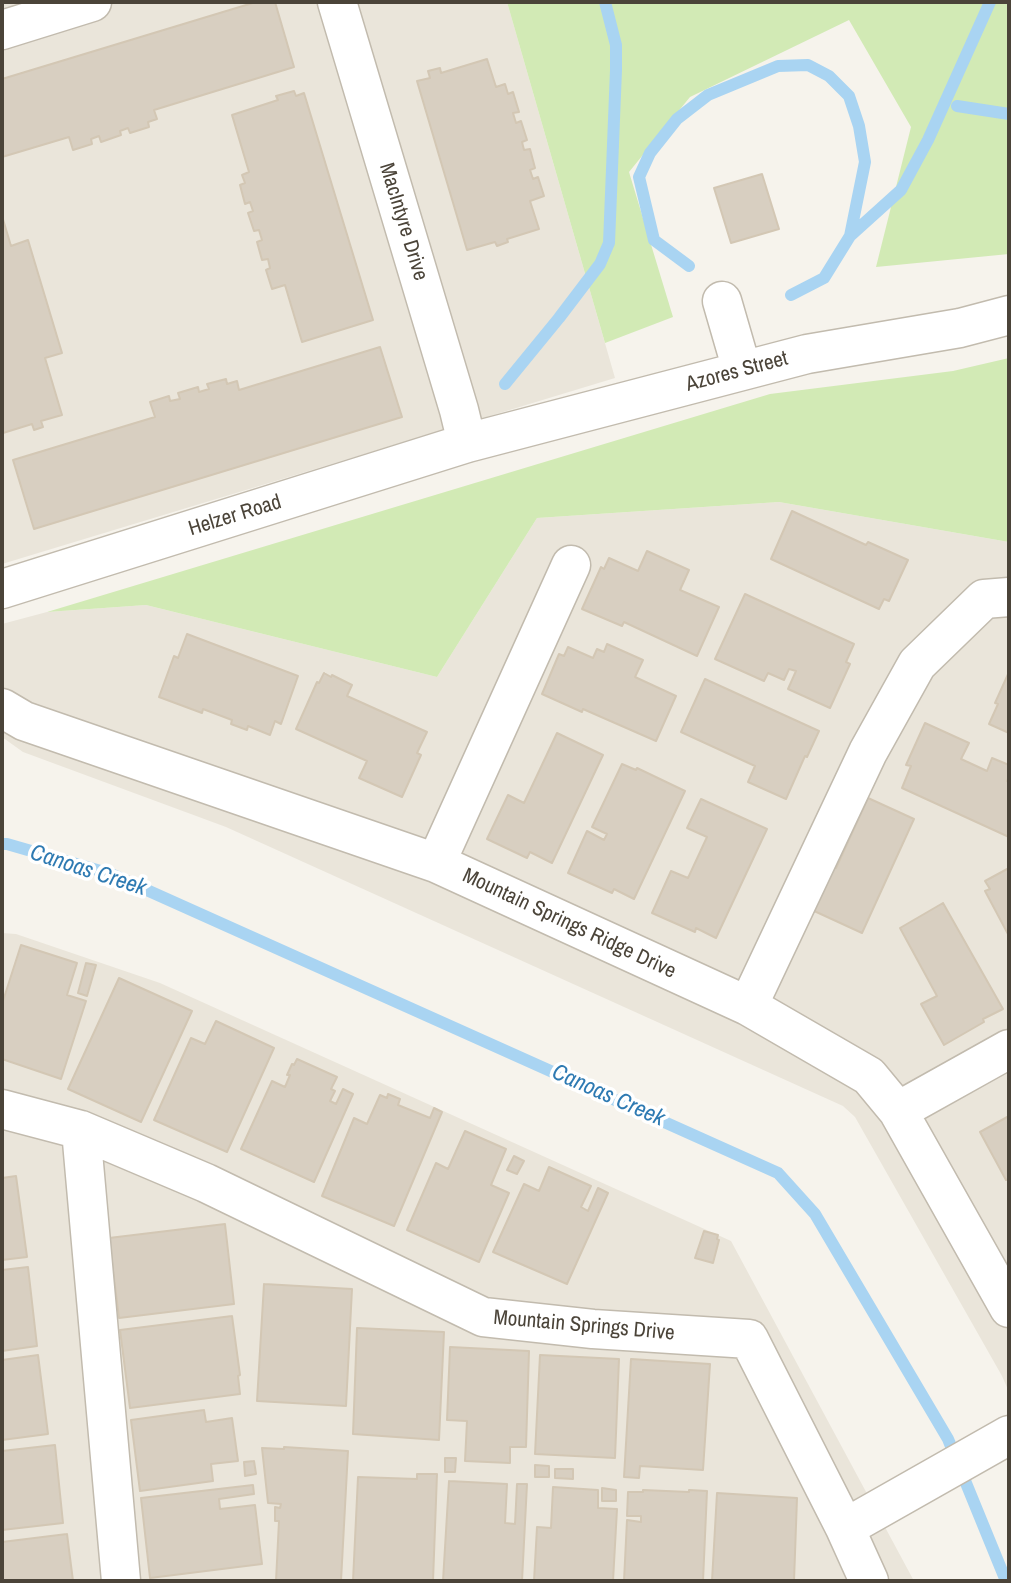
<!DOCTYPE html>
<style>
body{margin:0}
#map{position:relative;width:1011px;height:1583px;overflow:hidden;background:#f6f3ec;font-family:"Archivo Narrow",sans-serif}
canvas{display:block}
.frame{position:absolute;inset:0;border:4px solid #4b4439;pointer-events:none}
</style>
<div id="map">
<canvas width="1011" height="1583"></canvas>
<div class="frame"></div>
</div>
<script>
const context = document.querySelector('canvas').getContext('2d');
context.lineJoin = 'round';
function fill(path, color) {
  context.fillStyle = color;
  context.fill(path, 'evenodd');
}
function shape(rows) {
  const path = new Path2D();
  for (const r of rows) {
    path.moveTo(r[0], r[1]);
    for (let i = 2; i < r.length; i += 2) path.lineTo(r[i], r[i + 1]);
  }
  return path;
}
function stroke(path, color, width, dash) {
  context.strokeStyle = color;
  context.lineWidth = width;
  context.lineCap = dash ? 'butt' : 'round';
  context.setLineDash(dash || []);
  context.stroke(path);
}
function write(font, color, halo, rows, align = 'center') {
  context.font = font + ' "Archivo Narrow",sans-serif';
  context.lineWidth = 7;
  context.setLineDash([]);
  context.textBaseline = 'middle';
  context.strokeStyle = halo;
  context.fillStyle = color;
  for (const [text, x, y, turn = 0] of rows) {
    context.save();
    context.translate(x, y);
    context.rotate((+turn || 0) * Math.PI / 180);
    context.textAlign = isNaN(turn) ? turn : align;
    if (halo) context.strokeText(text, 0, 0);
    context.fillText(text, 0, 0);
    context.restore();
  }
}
fill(shape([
 [2,2,507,2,615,378,2,564],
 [779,502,1009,542,1009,1392,1002,1376,855,1117,843,1106,226,827,23,752,2,737,2,624,47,612,146,605,437,677,537,518],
 [2,933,16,934,160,983,731,1241,914,1581,2,1581]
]), '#eae5da');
fill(shape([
 [507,2,1009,2,1009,254,876,267,911,127,849,20,690,97,629,172,673,317,605,343],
 [1009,358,1009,542,779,502,537,518,437,677,146,605,47,612,770,394,953,371]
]), '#d2eab5');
stroke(shape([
 [957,106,1009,114],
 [689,266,654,240,639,177,650,153,677,119,708,95,778,66,808,65,829,76,849,96,859,126,865,162,850,236],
 [791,295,824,278,850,236,901,190,928,140,990,2],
 [505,384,559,318,600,264,609,243,616,70,616,45,605,2],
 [2,844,7,844,111,874,778,1173,815,1214,948,1439,1006,1581]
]), '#a9d4f2', 12);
const building = shape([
 [256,2,275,2,294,67,154,110,157,119,148,122,149,127,130,133,128,128,120,131,121,135,101,142,99,136,91,139,92,144,73,150,69,137,2,157,2,79,256,2],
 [487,59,496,87,505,84,508,94,513,92,519,112,513,113,516,123,521,121,527,140,522,142,524,150,530,149,535,168,530,170,533,179,538,177,544,196,530,201,539,229,507,239,508,242,497,246,495,242,467,250,417,81,430,78,428,71,440,68,441,73,487,59],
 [294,91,296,96,304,93,373,320,302,342,285,285,272,289,266,270,270,268,268,259,262,260,257,242,262,240,259,230,254,231,248,213,253,211,250,202,245,204,240,185,245,183,242,175,249,172,232,115,278,100,276,96,294,91],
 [762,174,779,229,731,243,714,188,762,174],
 [2,216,11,246,28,240,62,353,45,358,62,415,41,421,43,427,34,430,32,424,3,433,2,428,2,216],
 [380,347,402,417,34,529,13,460,155,417,150,402,169,396,170,401,180,399,178,393,198,387,199,392,209,389,207,384,226,379,227,384,237,381,239,390,380,347],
 [792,511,866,545,868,542,908,560,889,601,884,599,879,609,771,559,792,511],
 [647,551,689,570,680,590,719,607,697,656,624,622,622,626,582,609,601,567,604,569,609,558,638,571,647,551],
 [745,594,854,644,846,662,850,664,830,708,788,689,796,671,789,669,784,680,768,673,764,681,715,659,745,594],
 [187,634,298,676,281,724,275,721,270,735,248,726,247,730,231,724,232,720,203,709,202,713,159,697,174,656,178,658,187,634],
 [607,644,643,660,635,677,676,696,656,741,583,709,582,712,542,694,559,654,564,656,568,647,593,658,597,649,604,652,607,644],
 [1009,672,1009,733,989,724,998,704,995,703,1009,672],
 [324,673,331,677,332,675,352,685,347,696,427,732,417,753,421,755,402,797,359,778,367,761,296,729,317,682,319,683,324,673],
 [705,679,819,731,807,757,805,756,786,799,748,782,755,766,681,732,705,679],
 [925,723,969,743,961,759,987,771,992,758,1009,765,1009,776,1007,781,1009,782,1009,837,902,788,911,766,906,765,925,723],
 [557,733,603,755,552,863,530,852,527,858,487,839,508,795,524,803,557,733],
 [622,764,636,770,637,768,685,791,634,899,614,889,612,893,568,873,587,831,604,840,607,834,592,827,622,764],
 [868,798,914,819,862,933,812,910,832,866,836,868,868,798],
 [701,799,767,829,716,938,696,928,695,932,652,913,671,871,688,878,707,837,687,828,701,799],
 [1009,868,1009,936,985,891,990,889,985,881,1009,868],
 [943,903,1003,1009,983,1019,984,1022,944,1045,921,1004,937,996,900,928,943,903],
 [21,945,77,963,67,995,86,1001,61,1079,2,1059,2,1004,21,945],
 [86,963,96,965,87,996,78,993,86,963],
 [119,978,192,1011,141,1122,68,1089,119,978],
 [216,1021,274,1048,227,1152,154,1120,191,1038,205,1044,216,1021],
 [297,1059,337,1077,331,1089,335,1091,330,1101,336,1104,343,1089,353,1094,314,1182,241,1149,272,1081,285,1087,290,1075,287,1075,292,1064,294,1065,297,1059],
 [388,1094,400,1099,398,1105,430,1118,434,1108,442,1112,394,1226,322,1196,354,1118,367,1124,380,1095,387,1098,388,1094],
 [1009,1116,1009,1179,1006,1180,980,1132,1009,1116],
 [465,1131,506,1149,491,1185,509,1193,479,1262,407,1230,436,1163,448,1169,465,1131],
 [514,1156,524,1161,517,1174,507,1170,514,1156],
 [549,1167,591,1186,581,1207,588,1211,598,1188,608,1193,567,1284,493,1252,524,1184,539,1191,549,1167],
 [16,1176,27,1257,2,1260,2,1178,16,1176],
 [225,1224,234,1304,119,1318,109,1238,225,1224],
 [704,1231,718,1235,717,1239,719,1240,713,1263,695,1258,704,1231],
 [28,1267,37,1346,2,1351,2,1270,28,1267],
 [264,1284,352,1289,346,1406,257,1401,264,1284],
 [232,1316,240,1375,238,1376,240,1394,130,1408,120,1330,232,1316],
 [357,1328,444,1332,439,1440,353,1434,357,1328],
 [450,1347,529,1351,526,1447,510,1447,510,1463,465,1461,467,1421,447,1420,450,1347],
 [38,1355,48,1434,2,1440,2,1360,38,1355],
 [540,1355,619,1359,615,1458,535,1454,540,1355],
 [631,1359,710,1364,703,1470,640,1466,639,1478,624,1477,631,1359],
 [204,1410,206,1422,232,1418,238,1461,211,1464,213,1481,140,1491,131,1420,204,1410],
 [55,1445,63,1523,2,1530,2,1451,55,1445],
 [284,1447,348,1451,341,1581,276,1581,279,1521,275,1521,275,1507,280,1508,281,1504,268,1503,262,1448,284,1449,284,1447],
 [445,1458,456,1458,455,1472,445,1472,445,1458],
 [254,1461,256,1474,245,1476,244,1462,254,1461],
 [535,1465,549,1466,549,1477,535,1477,535,1465],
 [555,1469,573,1469,573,1479,555,1478,555,1469],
 [417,1474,437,1474,433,1581,353,1581,358,1477,417,1479,417,1474],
 [449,1481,507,1484,505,1523,515,1524,517,1484,527,1484,522,1581,443,1581,449,1481],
 [253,1485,254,1494,219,1499,220,1509,255,1505,262,1564,150,1578,141,1498,253,1485],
 [553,1487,598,1490,598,1508,617,1509,613,1581,534,1581,537,1527,551,1528,553,1487],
 [602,1488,616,1490,616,1501,602,1501,602,1488],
 [643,1490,689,1492,689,1490,707,1491,703,1581,624,1581,627,1520,641,1522,641,1516,627,1516,628,1492,643,1492,643,1490],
 [717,1493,797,1498,794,1581,712,1581,717,1493],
 [67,1534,73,1581,2,1581,2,1542,67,1534]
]);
fill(building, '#d8cfc1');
stroke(building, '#d3c7b4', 2);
const minor = shape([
 [337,2,459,410,467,443],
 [2,30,92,2],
 [722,301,742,370],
 [2,589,467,443,807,354,960,328,1009,315],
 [2,708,24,721,436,863,748,1006,869,1076,898,1111,1009,1308],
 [436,863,571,565],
 [748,1006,868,752,917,664,984,599,1009,597],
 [2,1109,81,1130,206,1183,483,1317,593,1329,749,1339,845,1528,869,1581],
 [898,1111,1009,1049],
 [81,1130,121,1581],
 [845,1528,1009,1435]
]);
stroke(minor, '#c2bbae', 41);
stroke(minor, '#fff', 38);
write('21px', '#4b4439', '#fff', [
 ["MacIntyre Drive",403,222,73],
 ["Azores Street",737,372,-15],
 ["Helzer Road",235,516,-17],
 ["Mountain Springs Ridge Drive",569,924,25],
 ["Mountain Springs Drive",584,1326,5]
]);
write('italic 23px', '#2e7ab2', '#fff', [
 ["Canoas Creek",88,871,18],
 ["Canoas Creek",608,1096,24]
]);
</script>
